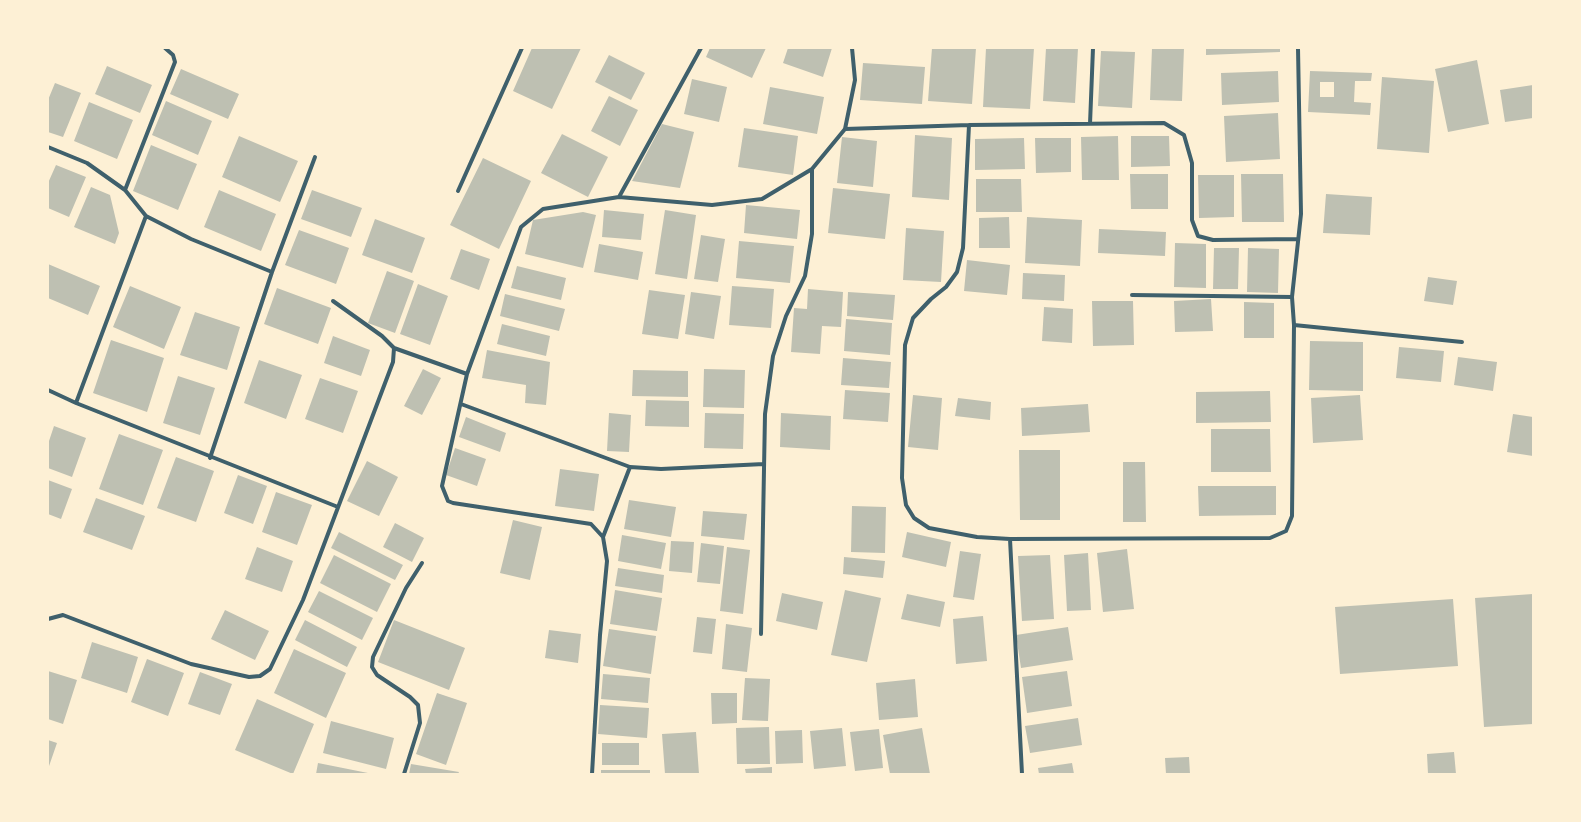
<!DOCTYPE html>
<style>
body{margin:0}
#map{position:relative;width:1581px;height:822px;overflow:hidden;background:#fdf0d5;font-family:"Titillium Web",sans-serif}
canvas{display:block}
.frame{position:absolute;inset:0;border:49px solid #fdf0d5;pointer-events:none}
</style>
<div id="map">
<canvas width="1581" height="822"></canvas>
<div class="frame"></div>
</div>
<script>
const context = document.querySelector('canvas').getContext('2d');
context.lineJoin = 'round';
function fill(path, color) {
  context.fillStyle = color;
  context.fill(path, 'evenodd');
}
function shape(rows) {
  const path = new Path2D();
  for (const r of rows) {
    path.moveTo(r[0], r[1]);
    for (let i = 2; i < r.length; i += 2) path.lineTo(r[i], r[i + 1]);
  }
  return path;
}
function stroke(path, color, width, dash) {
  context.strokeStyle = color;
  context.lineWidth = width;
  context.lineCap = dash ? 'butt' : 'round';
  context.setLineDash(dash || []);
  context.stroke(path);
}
fill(shape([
 [532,48,581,48,552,109,513,91],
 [710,48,766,48,752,78,706,57],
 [788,48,832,48,823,77,783,63],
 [932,48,976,48,972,104,928,101],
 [986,48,1034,48,1030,109,983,107],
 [1046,48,1078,48,1075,103,1043,101],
 [1152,48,1184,48,1182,101,1150,100],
 [1206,48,1280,48,1280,52,1206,55],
 [1101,51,1135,52,1132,108,1098,106],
 [609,55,645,73,631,100,595,82],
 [1477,60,1489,124,1448,132,1435,69],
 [863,63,925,67,922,104,860,100],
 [107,66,152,85,140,113,95,94],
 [181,69,239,94,228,119,170,94],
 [1278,71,1279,102,1222,105,1221,73],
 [1310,71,1372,73,1371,81,1355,81,1354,102,1371,103,1370,115,1308,112],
 [1320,82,1334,82,1334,97,1320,97],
 [1382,77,1434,81,1429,153,1377,149],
 [692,79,727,87,719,122,684,114],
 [55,83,81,93,63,137,48,132,48,100],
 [1533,85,1533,118,1505,122,1500,90],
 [770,87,824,97,817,134,763,124],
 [609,96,638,110,620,146,591,131],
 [166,101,212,121,198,155,152,135],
 [89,102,133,120,117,159,74,141],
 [1278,113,1280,159,1226,162,1224,116],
 [662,124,694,132,680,188,632,181],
 [744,128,798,136,793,175,738,167],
 [562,134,608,157,588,197,541,173],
 [915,135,952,138,949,200,912,197],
 [239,136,298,161,280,202,222,177],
 [1118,136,1119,180,1082,180,1081,137],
 [1131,136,1169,136,1170,166,1131,167],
 [842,137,877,141,873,187,837,183],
 [1024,138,1025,169,975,170,975,139],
 [1035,138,1071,138,1071,172,1036,173],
 [151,145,197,164,178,210,133,191],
 [483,158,531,181,499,249,450,225],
 [56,165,86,177,69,217,48,208,48,183],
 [1130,174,1168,174,1168,209,1131,209],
 [1241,174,1283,174,1284,222,1242,222],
 [1198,175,1234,175,1234,217,1199,218],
 [976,179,1021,179,1022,212,976,212],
 [91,187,110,195,119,233,115,244,74,227],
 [833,188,890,194,885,239,828,233],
 [219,190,276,214,261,251,204,227],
 [312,190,362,208,351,237,301,219],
 [1326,194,1372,197,1370,235,1323,233],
 [746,205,800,210,797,239,744,233],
 [604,210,644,214,641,240,602,237],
 [665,210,696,215,687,279,655,274],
 [583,212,596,215,583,268,525,254,533,220],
 [1009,217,1010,248,979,248,979,218],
 [1027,217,1082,220,1080,266,1025,263],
 [375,219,425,238,412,273,362,255],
 [906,228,944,231,941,282,903,280],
 [1099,229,1166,232,1165,256,1098,253],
 [299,230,349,248,336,284,285,265],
 [701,235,725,239,718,282,694,279],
 [739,241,794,246,790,283,736,278],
 [1175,243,1206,244,1206,288,1174,287],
 [599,244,643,252,638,280,594,272],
 [1214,248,1239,248,1238,289,1213,289],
 [1248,248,1279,249,1278,293,1247,292],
 [461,249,490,259,479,290,450,279],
 [967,260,1010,265,1007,295,964,291],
 [48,264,100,286,88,315,48,298],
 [517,266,566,278,561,300,511,288],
 [387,271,414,281,395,333,368,323],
 [1023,273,1065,275,1064,301,1022,299],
 [1428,277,1457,281,1453,305,1424,301],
 [418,284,448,296,430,345,400,334],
 [130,286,181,307,164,349,113,327],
 [732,286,774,289,771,328,729,325],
 [277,288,331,308,318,344,264,324],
 [808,289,843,292,841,327,822,326,820,354,791,352,794,308,807,309],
 [649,290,685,295,678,339,642,334],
 [691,292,721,296,714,339,685,334],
 [848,292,895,295,893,320,847,316],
 [505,294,565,309,559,331,500,316],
 [1211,299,1213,331,1175,332,1174,301],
 [1092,301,1133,301,1134,345,1093,346],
 [1244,302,1274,303,1274,338,1244,338],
 [1044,307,1073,309,1072,343,1042,341],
 [195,312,240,327,227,370,180,355],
 [846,319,892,323,890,355,844,351],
 [502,324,550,336,546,356,497,344],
 [333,336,370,350,361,376,324,363],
 [111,340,164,358,147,412,93,393],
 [1310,341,1363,342,1363,391,1309,390],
 [1399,347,1444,351,1441,382,1396,378],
 [487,350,550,362,546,405,525,403,526,385,482,378],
 [1458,357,1497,362,1493,391,1454,385],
 [843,358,891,362,889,388,841,385],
 [259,360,302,375,286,419,244,403],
 [423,369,441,378,422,415,404,406],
 [704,369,745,370,744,408,703,407],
 [633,370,688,371,688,397,632,396],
 [178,376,215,388,200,435,163,423],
 [320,378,358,391,343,433,305,419],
 [845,390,890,393,888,422,843,419],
 [1270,391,1271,422,1196,423,1196,392],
 [913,395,942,398,938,450,908,447],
 [1360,395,1363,440,1313,443,1311,398],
 [958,398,991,402,990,420,955,416],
 [646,400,689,401,689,427,645,426],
 [1088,404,1090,432,1022,436,1021,408],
 [609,413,631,415,629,452,607,451],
 [705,413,744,414,743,449,704,448],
 [781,413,831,416,830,450,780,447],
 [1513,414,1533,417,1533,456,1507,452],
 [466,417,506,433,500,452,459,437],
 [54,426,86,438,72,477,48,468,48,444],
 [1211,429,1270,429,1271,472,1211,472],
 [119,434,163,450,143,505,99,489],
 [455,448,486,459,477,486,446,475],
 [1019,450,1060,450,1060,520,1020,520],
 [176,457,214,471,196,522,157,508],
 [367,461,398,477,379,516,347,501],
 [1123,462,1145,462,1146,522,1123,522],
 [560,469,599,474,594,511,555,506],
 [238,475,267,486,253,524,224,513],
 [48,480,72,489,61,519,48,514],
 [1198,486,1276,486,1276,515,1199,516],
 [276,492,312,505,297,545,262,532],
 [96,498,145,516,132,550,83,532],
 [629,500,676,507,671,537,624,529],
 [852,506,886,507,885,553,851,552],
 [703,511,747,514,744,540,701,536],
 [513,520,542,527,530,580,500,573],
 [395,523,424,538,412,562,383,547],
 [339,532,403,565,395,580,331,548],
 [907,532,951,542,946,567,902,557],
 [622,535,666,543,661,569,618,561],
 [671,541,694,542,692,573,669,571],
 [701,543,724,546,720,584,697,582],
 [257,547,293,561,282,592,245,579],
 [727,547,750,550,743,614,720,611],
 [1127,549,1134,609,1103,612,1097,553],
 [960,551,981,554,974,600,953,597],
 [1088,553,1091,610,1067,611,1064,555],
 [334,555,391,584,377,612,320,583],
 [1050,555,1054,619,1022,621,1018,556],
 [844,557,885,561,883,578,843,574],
 [618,568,664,575,662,593,615,586],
 [615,590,662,598,657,631,610,624],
 [845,590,881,598,867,662,831,655],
 [319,591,373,618,362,640,308,612],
 [782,593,823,602,817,630,776,621],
 [907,594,945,602,940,627,901,619],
 [1533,594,1533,724,1484,727,1475,598],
 [1453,599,1458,666,1340,674,1335,607],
 [225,610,269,631,255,660,211,639],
 [983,616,987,661,956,664,953,619],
 [697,617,716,619,712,654,693,652],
 [305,620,357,647,347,667,295,640],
 [394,620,465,648,449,690,378,662],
 [726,624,752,628,747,672,722,669],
 [1068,627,1073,660,1021,668,1016,635],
 [609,629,656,636,651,674,603,666],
 [549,630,581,634,578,663,545,658],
 [92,642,138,657,127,693,81,678],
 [294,649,346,673,326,718,274,693],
 [147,659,184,673,168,716,131,702],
 [48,671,77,680,63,724,48,719],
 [1067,671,1072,706,1027,713,1022,677],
 [200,672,232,684,220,715,188,704],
 [603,674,650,678,648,703,601,699],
 [745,678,770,679,768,721,742,720],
 [915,679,918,717,879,720,876,683],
 [437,693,467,703,446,765,416,754],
 [711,693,737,693,737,723,712,724],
 [257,699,314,724,293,774,235,750],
 [600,705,649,708,647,738,598,734],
 [1078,718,1082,745,1030,753,1025,726],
 [331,721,394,738,386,769,323,753],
 [769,727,770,764,737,764,736,728],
 [842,728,846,766,814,769,810,731],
 [922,728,930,774,890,774,883,735],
 [879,729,883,768,855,771,850,732],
 [802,730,803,763,776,764,775,731],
 [696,732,699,774,665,774,662,734],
 [48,740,57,743,48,769],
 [602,743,639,743,639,765,602,765],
 [1454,752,1456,774,1428,774,1427,754],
 [1189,757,1190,774,1166,774,1165,758],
 [318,763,368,773,368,774,316,774],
 [1072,763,1074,774,1039,774,1038,768],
 [411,764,459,772,458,774,409,774],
 [772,767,772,774,746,774,745,769],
 [601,770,650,770,650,774,601,774]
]), '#bec0b2');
stroke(shape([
 [1090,124,1093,48],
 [969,125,963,248,957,272,946,287,931,299,913,318,905,345,902,478,906,505,914,518,929,528,977,537,1010,539,1270,538,1286,531,1292,516,1294,325,1292,297,1301,214,1298,48],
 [845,129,969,125,1164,123,1184,135,1192,163,1192,220,1198,236,1213,240,1297,239],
 [48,147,87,163,125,190,146,216,76,403,338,507],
 [125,190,175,62,173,55,165,48],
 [458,191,522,48],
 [619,197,701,48],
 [146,216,191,239,272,272],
 [1132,295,1292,297],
 [333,301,382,336,394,348],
 [1294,325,1462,342],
 [48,390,76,403],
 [461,404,630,467,661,469,764,464],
 [210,458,272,272,315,157],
 [603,537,591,524,453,503,448,501,442,486,467,374,521,227,543,209,619,197,712,205,762,199,812,169,845,129,855,80,852,48],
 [1010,539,1022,774],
 [48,619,63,615,191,664,249,677,260,676,270,669,303,600,393,362,394,348,467,374],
 [761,634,765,414,773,356,786,316,805,276,812,234,812,169],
 [404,774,420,723,418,705,410,697,377,675,372,667,373,657,406,588,422,563],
 [592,774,600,635,607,561,603,537,630,467]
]), '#3f606c', 4);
</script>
